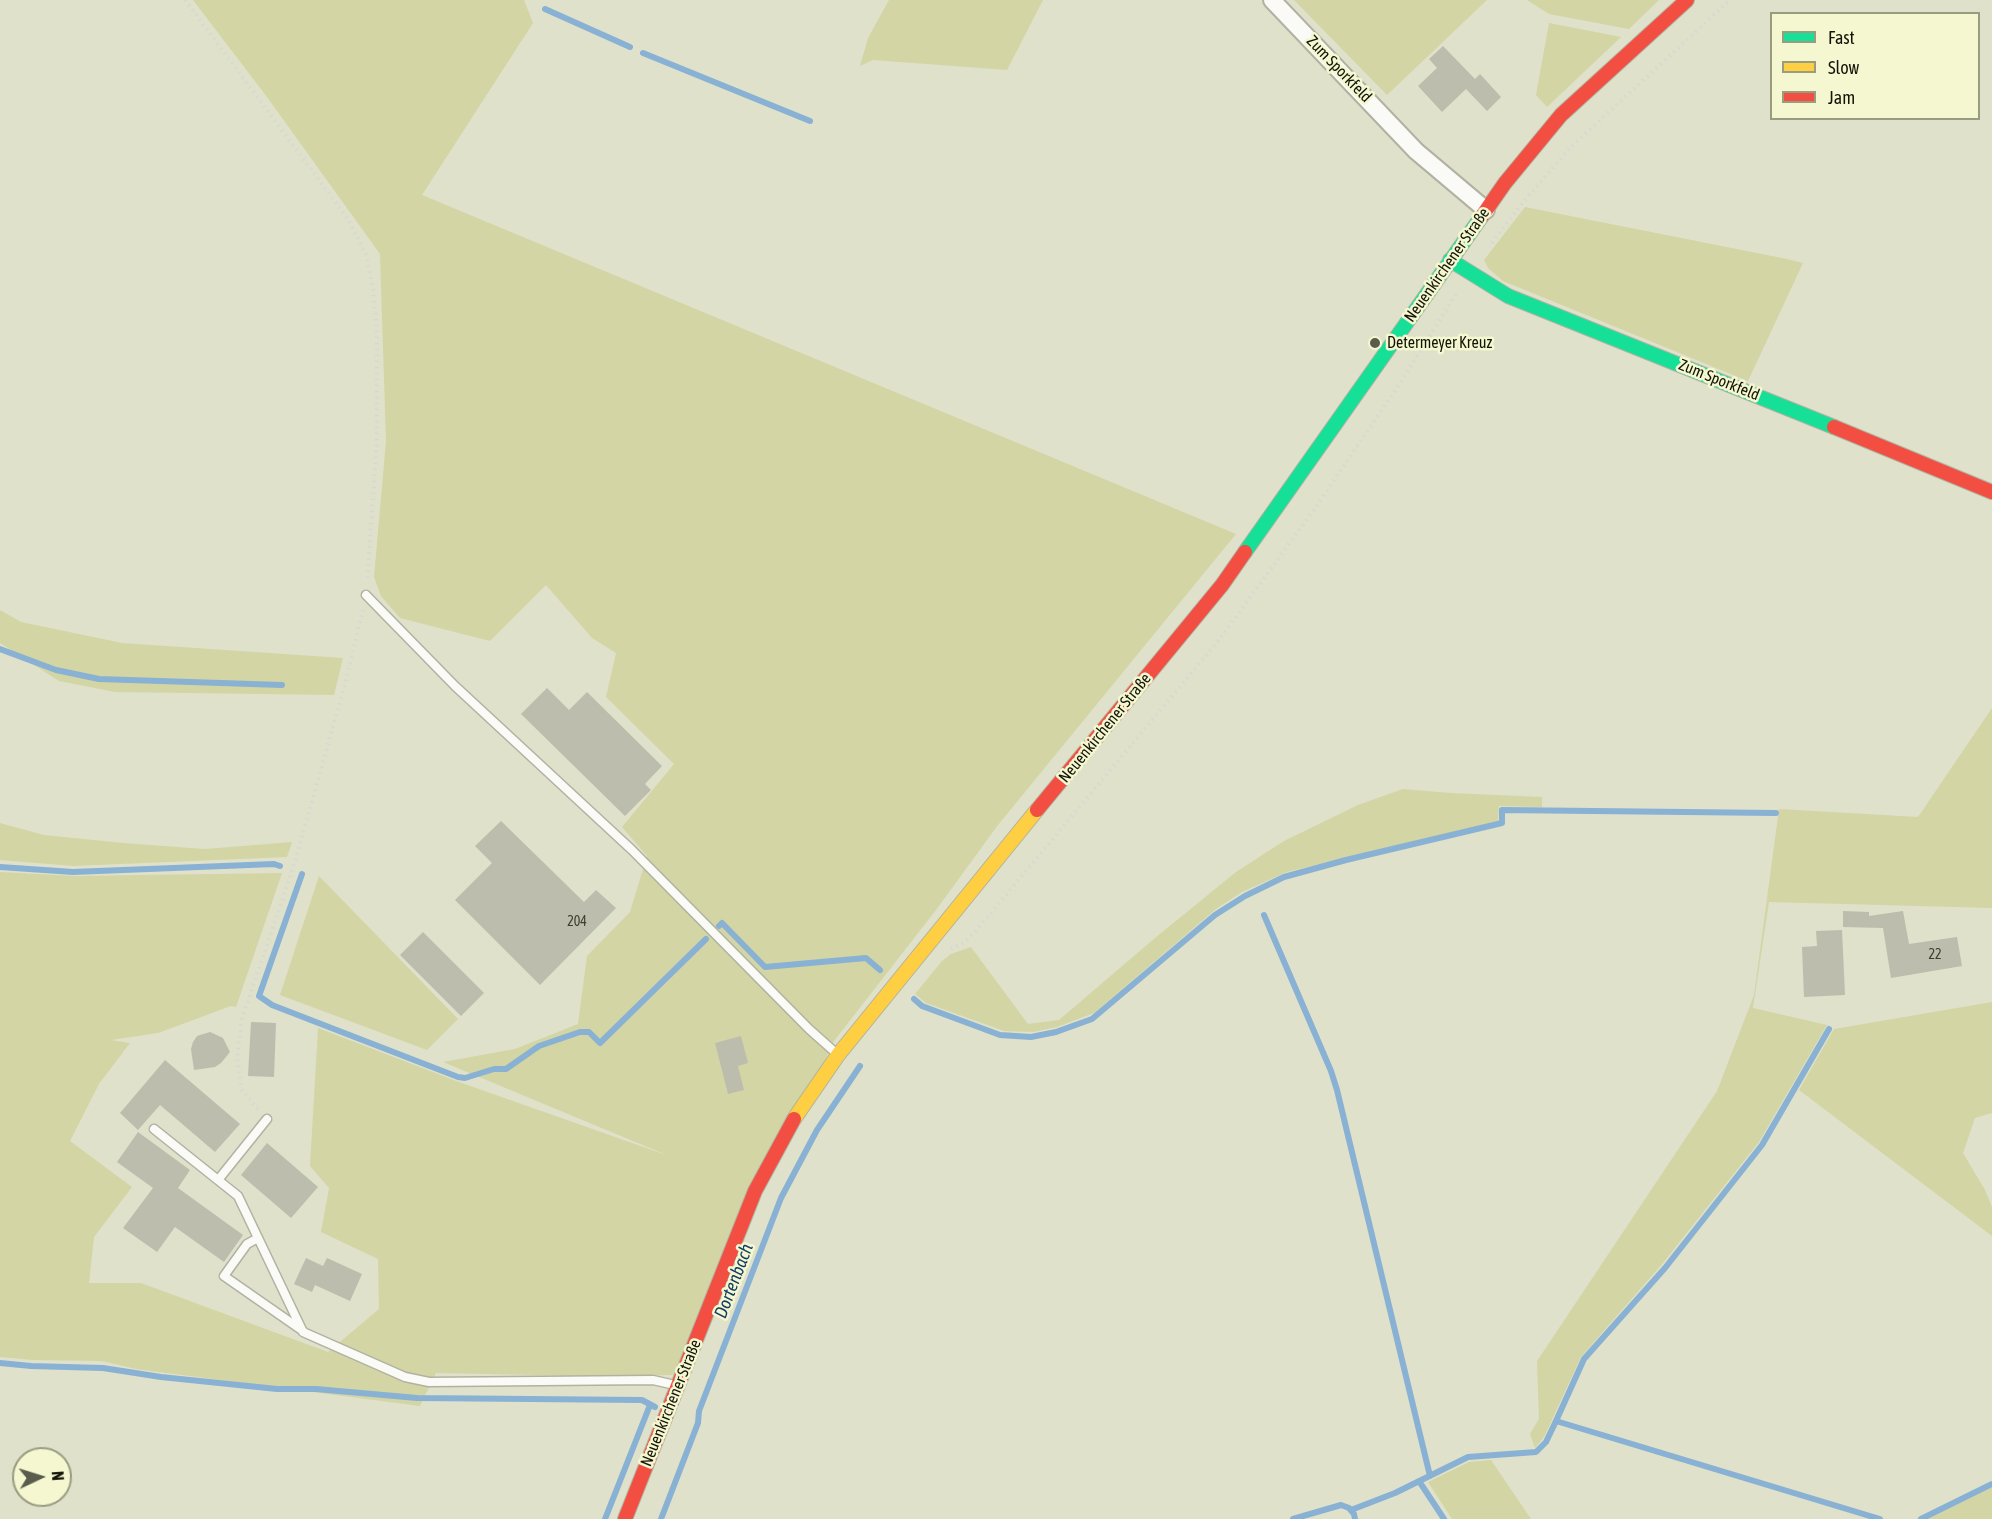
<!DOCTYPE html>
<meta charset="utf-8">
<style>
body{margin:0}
#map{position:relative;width:1992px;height:1519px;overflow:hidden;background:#dfe1cb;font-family:"Asap Condensed",sans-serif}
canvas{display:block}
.legend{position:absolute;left:1770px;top:12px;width:210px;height:108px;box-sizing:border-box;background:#f4f7d0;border:2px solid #9a9c80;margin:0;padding:8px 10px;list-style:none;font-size:18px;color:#131407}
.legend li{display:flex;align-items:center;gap:12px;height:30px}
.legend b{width:30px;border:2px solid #9a9c80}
.north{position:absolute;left:12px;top:1447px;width:60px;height:60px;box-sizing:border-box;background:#f4f7d0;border:2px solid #9a9c80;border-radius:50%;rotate:86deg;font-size:16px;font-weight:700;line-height:24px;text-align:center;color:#131407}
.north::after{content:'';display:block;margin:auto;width:21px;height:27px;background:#5a5c4c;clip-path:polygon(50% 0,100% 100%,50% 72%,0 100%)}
</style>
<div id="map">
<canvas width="1992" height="1519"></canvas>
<ul class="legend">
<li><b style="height:8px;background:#16e098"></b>Fast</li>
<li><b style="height:8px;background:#ffcf43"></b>Slow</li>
<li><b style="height:8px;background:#f24e42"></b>Jam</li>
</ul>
<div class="north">N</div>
</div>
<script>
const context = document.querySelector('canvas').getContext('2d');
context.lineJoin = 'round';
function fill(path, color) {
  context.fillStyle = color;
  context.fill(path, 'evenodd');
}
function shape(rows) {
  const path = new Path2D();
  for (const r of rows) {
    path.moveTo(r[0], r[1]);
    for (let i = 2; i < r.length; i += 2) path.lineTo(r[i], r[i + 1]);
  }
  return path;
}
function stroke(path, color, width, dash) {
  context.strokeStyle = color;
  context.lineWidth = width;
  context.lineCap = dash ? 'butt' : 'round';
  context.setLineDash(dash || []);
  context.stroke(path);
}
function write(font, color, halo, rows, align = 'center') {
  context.font = font + ' "Asap Condensed",sans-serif';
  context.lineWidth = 5;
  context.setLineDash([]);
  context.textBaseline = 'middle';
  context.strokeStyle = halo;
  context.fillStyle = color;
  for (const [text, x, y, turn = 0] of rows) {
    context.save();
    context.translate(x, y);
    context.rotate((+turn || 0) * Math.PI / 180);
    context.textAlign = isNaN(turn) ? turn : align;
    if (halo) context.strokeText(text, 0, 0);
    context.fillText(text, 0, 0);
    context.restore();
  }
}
fill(shape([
 [193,0,524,0,533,23,422,195,1236,534,998,825,936,910,834,1041,673,1375,589,1376,436,1373,420,1406,136,1369,102,1361,32,1360,0,1357,0,872,76,876,282,873,236,1007,231,1006,158,1033,111,1040,130,1043,99,1084,70,1141,132,1187,94,1237,89,1283,141,1283,328,1352,379,1309,378,1259,321,1232,329,1188,310,1166,318,1028,459,1082,669,1156,443,1062,515,1049,578,1024,587,956,630,912,647,856,622,827,674,764,606,697,616,653,592,638,546,585,490,641,400,618,381,596,374,577,386,441,380,254,267,97],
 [889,0,1043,0,1007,70,873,60,860,66,868,38],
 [1294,0,1487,0,1387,95],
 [1527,0,1659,0,1629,29,1549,14],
 [1549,23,1621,37,1547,107,1536,95],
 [1525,207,1787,259,1803,263,1748,381,1503,281,1488,268,1484,260],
 [0,610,21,622,122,643,343,658,334,695,115,692,59,681,0,643],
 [1992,708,1992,908,1769,902,1753,1008,1827,1025,1759,1142,1663,1263,1581,1357,1544,1437,1535,1448,1530,1434,1539,1419,1537,1361,1717,1091,1754,995,1779,809,1918,817],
 [1403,789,1451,793,1542,797,1542,807,1499,806,1498,821,1287,872,1242,892,1216,909,1094,1013,1057,1027,1033,1032,1004,1031,926,1003,915,994,942,961,951,954,971,947,1028,1024,1059,1020,1155,938,1236,872,1284,841,1358,805],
 [0,823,44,835,123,843,205,849,292,842,287,857,73,866,0,860],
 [319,876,458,1019,427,1050,280,995],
 [1992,1002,1992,1113,1975,1118,1963,1153,1985,1190,1992,1207,1992,1236,1799,1090,1834,1029],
 [1491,1460,1531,1519,1452,1519,1428,1482,1469,1462],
 [1992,1487,1992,1519,1928,1519]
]), '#d3d5a4');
stroke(shape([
 [545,9,630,47],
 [643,53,810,121],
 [0,649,56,670,99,679,282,685],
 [0,867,73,872,274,864,280,866],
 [302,874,259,996,272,1005,458,1077,465,1078,494,1069,506,1069,539,1046,580,1032,589,1032,600,1043,706,939],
 [1264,915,1331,1071,1337,1090,1430,1476],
 [719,926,722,923,765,967,866,958,880,970],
 [914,999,922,1006,1000,1035,1031,1037,1056,1032,1092,1019,1215,915,1245,896,1284,877,1346,860,1502,823,1502,810,1776,813],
 [0,1363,31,1366,103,1368,161,1377,277,1389,316,1389,417,1398,642,1400,655,1407],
 [1556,1421,1584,1359,1665,1268,1762,1145,1829,1029],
 [1419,1481,1444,1519],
 [1351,1510,1395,1493,1468,1457,1536,1452,1546,1442,1556,1421,1880,1519],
 [605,1519,650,1405],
 [661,1519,698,1423,699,1411,781,1198,817,1130,860,1066],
 [1293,1519,1341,1505,1349,1508,1354,1514,1355,1519],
 [1921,1519,1992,1484]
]), '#88b1d4', 6);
fill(shape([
 [1443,46,1475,79,1480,74,1501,97,1487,111,1466,89,1442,112,1418,86,1437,68,1429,59],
 [547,688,569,710,587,692,662,766,645,784,651,790,625,816,521,714],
 [501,821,584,902,596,890,616,908,540,985,455,900,492,863,475,846],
 [1843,911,1869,912,1869,916,1903,911,1909,944,1957,937,1962,966,1891,978,1883,928,1843,927],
 [1842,930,1845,995,1804,997,1802,947,1817,946,1816,931],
 [423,932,484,993,461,1016,400,955],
 [251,1022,276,1023,274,1077,248,1076],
 [210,1032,223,1038,230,1052,221,1063,215,1067,194,1070,191,1049,193,1042,197,1036],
 [741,1036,748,1063,738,1066,744,1090,728,1094,715,1043],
 [165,1060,240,1124,215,1152,160,1105,138,1130,120,1113],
 [138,1132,190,1170,178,1188,243,1235,224,1262,175,1227,157,1252,123,1228,153,1188,117,1162],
 [267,1143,318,1187,291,1218,241,1175],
 [306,1258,323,1266,327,1258,362,1274,350,1301,315,1285,312,1292,294,1284]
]), '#bcbdad');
const lane = shape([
 [366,595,455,686,632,850,809,1029,836,1053],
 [154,1129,238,1196,303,1332,405,1377,429,1382,653,1380,675,1385],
 [218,1180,267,1119],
 [258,1238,247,1244,224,1276,303,1331]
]);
const street = shape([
 [1272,0,1416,151,1486,210]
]);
const fast = shape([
 [1450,260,1508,296,1834,427],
 [1245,552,1482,216]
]);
const slow = shape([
 [794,1119,838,1055,1037,810]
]);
const jam = shape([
 [1482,216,1505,183,1561,115,1687,0],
 [1834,427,1992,492],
 [1037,810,1222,585,1245,552],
 [625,1519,755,1191,794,1119]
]);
stroke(lane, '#b1b2a1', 11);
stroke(street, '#b1b2a1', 20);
stroke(fast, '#b1b2a1', 16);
stroke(slow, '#b1b2a1', 16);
stroke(jam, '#b1b2a1', 16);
stroke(shape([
 [185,0,348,219,366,254,373,289,377,329,377,442,367,582],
 [1492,243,1520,206,1570,148,1730,0],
 [951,949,963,943,975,932,1219,640,1318,504,1400,383,1456,294],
 [258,1109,242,1090,237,1058,242,1019,293,868,344,688,363,610]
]), '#d8d8d2', 4, [1.5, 4.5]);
stroke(lane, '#fafaf7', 8);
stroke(street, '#fafaf7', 16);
stroke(fast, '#16e098', 14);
stroke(slow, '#ffcf43', 14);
stroke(jam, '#f24e42', 14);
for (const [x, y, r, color] of [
 [1375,343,6,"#5a5c4c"]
]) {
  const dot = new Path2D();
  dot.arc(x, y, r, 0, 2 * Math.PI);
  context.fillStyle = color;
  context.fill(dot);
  stroke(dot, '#f4f7d0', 2);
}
write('14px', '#3d3e30', null, [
 ["204",577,922],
 ["22",1935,955]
]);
write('16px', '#131407', '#f4f7d0', [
 ["Zum Sporkfeld",1339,69,46],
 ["Neuenkirchener Straße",1447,265,-55],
 ["Zum Sporkfeld",1719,380,22],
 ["Neuenkirchener Straße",1105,728,-51],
 ["Neuenkirchener Straße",671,1403,-68]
]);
write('16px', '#131407', '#f4f7d0', [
 ["Determeyer Kreuz",1387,343]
], 'left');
write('italic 18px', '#133d64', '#f4f7d0', [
 ["Dortenbach",734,1281,-69]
]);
</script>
